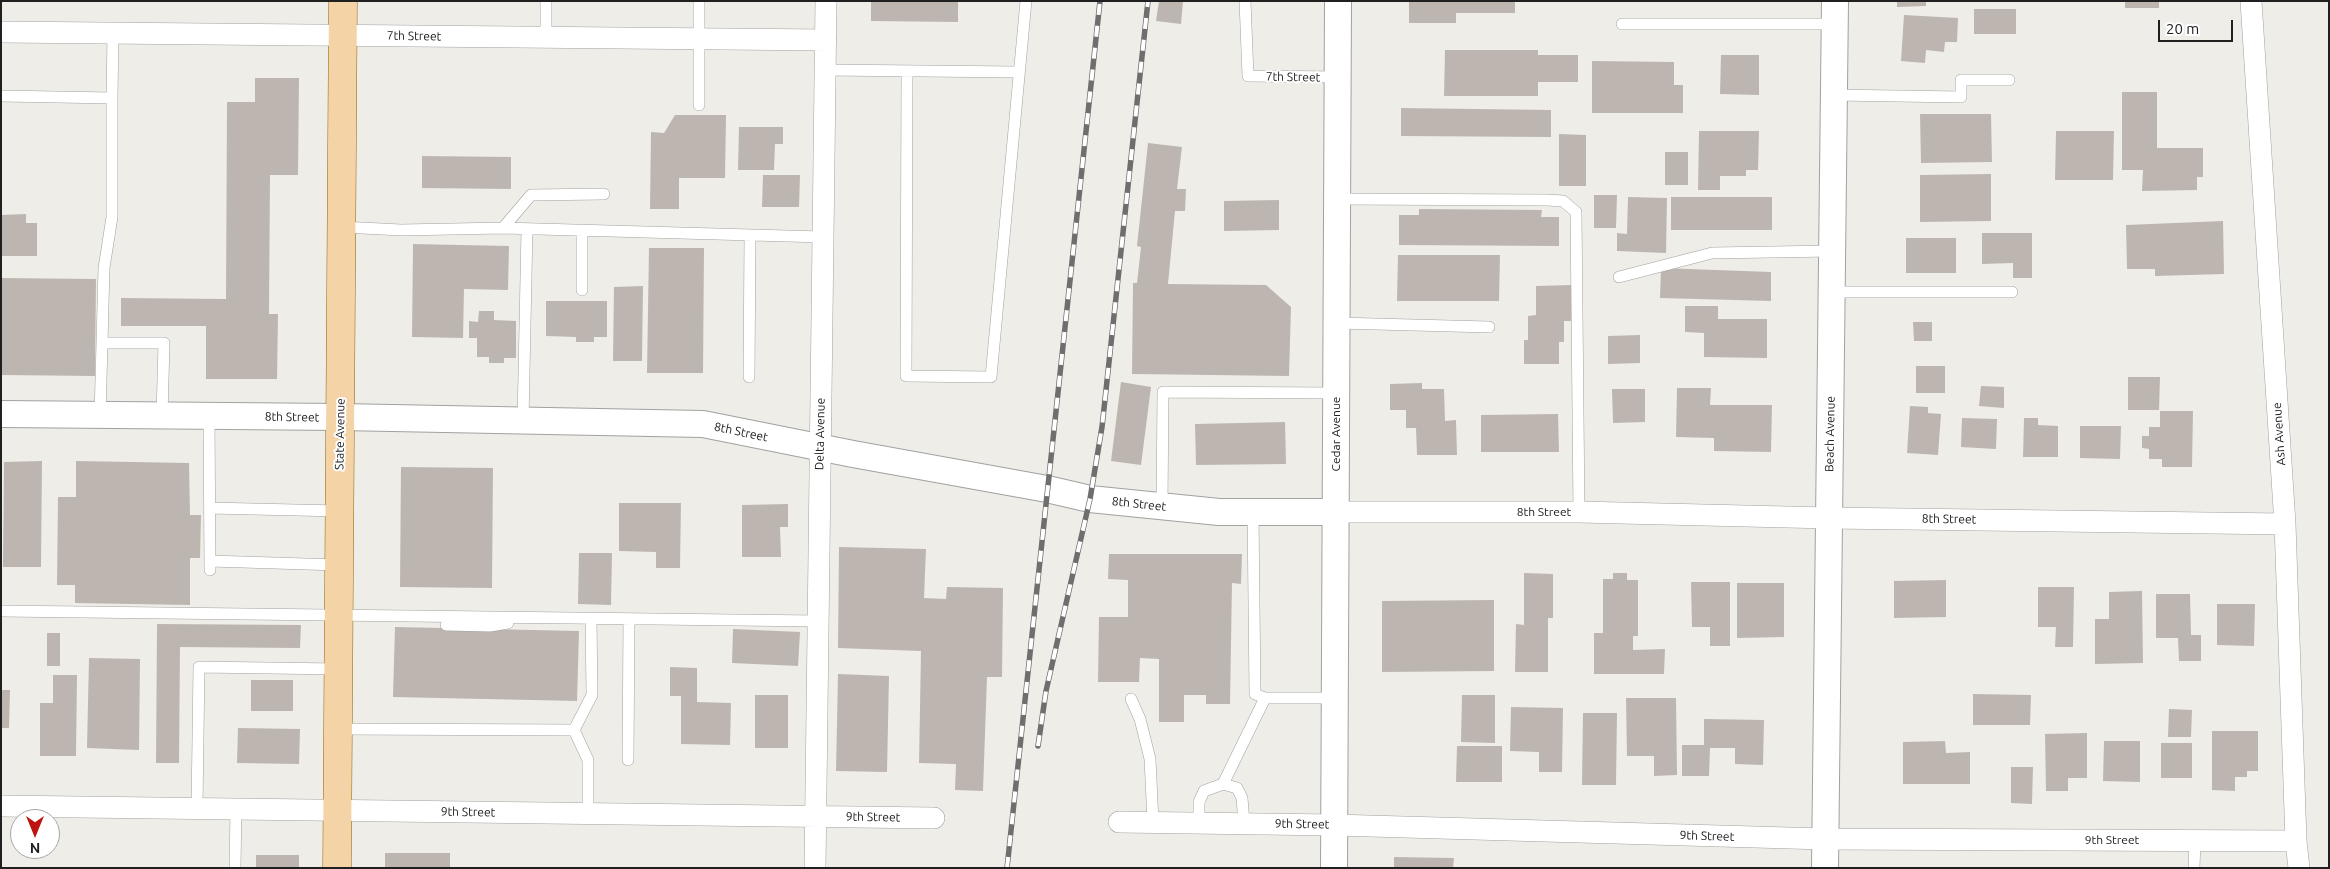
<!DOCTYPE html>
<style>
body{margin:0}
#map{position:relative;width:2330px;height:869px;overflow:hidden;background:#efede7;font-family:Ubuntu,sans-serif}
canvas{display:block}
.frame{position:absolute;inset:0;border:2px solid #202020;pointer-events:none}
.north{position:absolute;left:10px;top:809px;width:50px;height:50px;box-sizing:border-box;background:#fff;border:1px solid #a6a6a6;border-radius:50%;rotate:180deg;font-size:14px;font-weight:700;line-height:20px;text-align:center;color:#202020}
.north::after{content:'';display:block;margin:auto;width:18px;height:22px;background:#be1411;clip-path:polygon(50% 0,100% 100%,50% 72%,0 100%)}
.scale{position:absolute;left:2158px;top:20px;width:75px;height:22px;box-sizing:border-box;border:2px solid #202020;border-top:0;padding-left:6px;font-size:15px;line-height:18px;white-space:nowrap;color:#202020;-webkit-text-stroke:4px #fff;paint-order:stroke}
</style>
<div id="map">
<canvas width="2330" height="869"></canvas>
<div class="frame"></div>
<div class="north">N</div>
<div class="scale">20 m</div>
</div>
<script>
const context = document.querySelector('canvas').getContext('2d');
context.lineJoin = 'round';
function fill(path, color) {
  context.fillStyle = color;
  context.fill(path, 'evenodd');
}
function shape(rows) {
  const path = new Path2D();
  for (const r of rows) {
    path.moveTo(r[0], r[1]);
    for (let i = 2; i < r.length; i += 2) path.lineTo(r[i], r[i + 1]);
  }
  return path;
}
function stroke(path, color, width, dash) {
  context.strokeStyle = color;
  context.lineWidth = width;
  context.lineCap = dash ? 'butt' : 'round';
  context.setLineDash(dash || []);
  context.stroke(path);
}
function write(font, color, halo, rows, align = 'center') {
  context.font = font + ' Ubuntu,sans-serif';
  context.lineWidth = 4;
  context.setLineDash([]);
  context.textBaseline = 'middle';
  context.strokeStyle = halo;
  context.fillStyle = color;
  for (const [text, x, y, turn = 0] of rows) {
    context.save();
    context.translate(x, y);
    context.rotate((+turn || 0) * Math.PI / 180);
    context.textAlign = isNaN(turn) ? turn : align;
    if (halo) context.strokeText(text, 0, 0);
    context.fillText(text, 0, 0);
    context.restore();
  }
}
fill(shape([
 [871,1,958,1,958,22,871,21],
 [1159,1,1183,1,1181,24,1156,21],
 [1409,1,1515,1,1515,13,1456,13,1456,23,1409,23],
 [1897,1,1926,1,1926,6,1897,7],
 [2125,1,2159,1,2159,8,2125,8],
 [1974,9,2016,9,2016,34,1974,34],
 [1904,15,1958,18,1957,42,1945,42,1944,52,1926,50,1925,63,1901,61],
 [1445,50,1538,50,1538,55,1578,55,1578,82,1538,82,1538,96,1444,96],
 [1721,55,1759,55,1759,95,1720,94],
 [1592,61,1674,62,1674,85,1683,85,1683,113,1592,113],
 [255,78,299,78,298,175,270,175,269,314,278,314,277,379,206,379,206,326,121,326,121,298,226,299,227,102,255,102],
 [2122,92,2157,92,2157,148,2203,148,2203,177,2197,177,2197,190,2142,191,2143,170,2122,170],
 [1401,108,1551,110,1551,137,1401,136],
 [1920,114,1991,114,1992,162,1921,163],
 [675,115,726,115,725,178,679,178,679,209,650,209,651,132,664,133],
 [739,127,783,127,783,144,775,144,774,170,738,170],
 [1699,131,1759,131,1758,170,1746,170,1746,176,1720,176,1720,190,1698,190],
 [2056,131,2114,131,2113,180,2055,180],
 [1559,134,1586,135,1586,186,1559,186],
 [1148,143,1182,147,1177,189,1186,189,1185,211,1175,211,1168,284,1266,285,1291,307,1289,376,1132,374,1133,283,1137,283,1141,247,1137,246],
 [1665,152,1688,152,1688,185,1665,185],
 [422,156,511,157,511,189,422,188],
 [1991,174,1991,221,1920,222,1920,175],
 [763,175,800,175,799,207,762,207],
 [1594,195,1617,195,1616,228,1594,228],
 [1628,197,1667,198,1666,253,1617,251,1617,233,1627,234],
 [1671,197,1772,197,1772,230,1671,230],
 [1279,200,1279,230,1224,231,1224,201],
 [1419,209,1542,210,1541,217,1559,217,1559,246,1399,245,1399,215,1419,215],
 [26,214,26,223,37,223,37,256,1,256,1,215],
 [2223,221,2224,274,2155,276,2155,269,2127,269,2126,225],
 [1982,233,2032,233,2032,278,2013,278,2013,263,1982,264],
 [1906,238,1956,238,1956,273,1906,273],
 [413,244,509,246,508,290,464,289,463,338,412,337],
 [649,248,704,248,703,373,647,373],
 [1398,255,1500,255,1499,301,1397,301],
 [1661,268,1771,272,1771,301,1660,298],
 [1,278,96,279,95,376,1,375],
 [1572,285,1572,321,1564,321,1564,342,1559,342,1559,364,1524,364,1524,340,1528,340,1528,316,1536,315,1536,286],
 [643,286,642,361,613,361,614,287],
 [546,301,607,301,607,337,594,337,594,342,576,342,576,337,546,336],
 [1685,306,1718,306,1718,319,1767,319,1767,358,1704,357,1704,333,1685,332],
 [479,311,494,311,494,320,516,321,516,358,504,358,504,363,489,363,489,357,477,357,477,338,469,338,469,321,478,322],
 [1913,322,1932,322,1932,341,1914,341],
 [1640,335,1640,363,1608,364,1608,336],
 [1916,366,1945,366,1945,393,1916,393],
 [2128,377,2160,377,2159,410,2128,410],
 [1121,382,1151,387,1141,465,1111,461],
 [1422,383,1422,389,1444,389,1445,421,1456,420,1457,455,1417,455,1416,428,1406,428,1406,410,1390,410,1390,384],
 [1981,386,2004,387,2004,408,1979,406],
 [1677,388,1711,388,1710,405,1772,405,1771,452,1714,451,1714,438,1676,437],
 [1612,389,1645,389,1645,422,1613,423],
 [1910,406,1928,407,1928,413,1941,414,1938,455,1907,453],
 [2160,411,2193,411,2192,467,2162,467,2162,459,2149,459,2149,449,2142,448,2142,436,2149,436,2149,427,2160,427],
 [1558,414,1559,452,1481,452,1481,415],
 [1962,418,1997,419,1996,449,1961,447],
 [2024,418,2038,418,2038,425,2058,426,2058,457,2023,457],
 [1285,422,1286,464,1196,465,1195,424],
 [2080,426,2121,426,2120,459,2080,458],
 [42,461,41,567,3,567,4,462],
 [76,461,189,463,190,515,201,515,200,558,190,558,190,605,75,603,75,585,57,585,58,497,76,497],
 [401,467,493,468,492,588,400,587],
 [619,503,681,503,680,568,656,568,656,552,619,551],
 [788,504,788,527,780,527,781,557,742,557,742,505],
 [839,547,926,549,924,598,946,599,947,587,1003,588,1002,677,987,677,983,791,955,790,956,764,919,763,921,651,838,648],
 [579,553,612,553,611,605,578,604],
 [1109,554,1242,554,1241,584,1232,583,1230,704,1206,704,1206,695,1184,695,1184,722,1159,722,1159,659,1140,658,1139,682,1098,682,1099,617,1128,617,1128,580,1108,579],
 [1524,573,1553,574,1553,618,1548,618,1548,672,1515,672,1516,624,1524,625],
 [1613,573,1627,573,1627,580,1638,580,1638,636,1633,636,1633,650,1665,649,1664,674,1594,674,1594,633,1603,633,1603,579,1613,579],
 [1946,580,1946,617,1894,618,1894,581],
 [1691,582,1730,582,1730,646,1710,646,1710,627,1692,627],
 [1737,583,1784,583,1784,637,1737,638],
 [2038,587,2074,587,2073,647,2055,647,2056,627,2038,627],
 [2142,591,2143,663,2095,664,2095,619,2109,619,2109,592],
 [2156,594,2190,594,2191,635,2201,635,2201,661,2179,661,2178,638,2156,638],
 [1494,600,1494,671,1382,672,1382,601],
 [2217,604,2255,604,2254,646,2217,645],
 [157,624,301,625,300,648,180,647,179,763,156,763],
 [395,627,579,631,577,701,393,697],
 [733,629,800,632,798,666,732,663],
 [47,633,60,633,60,666,47,666],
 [89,658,140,659,139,750,87,748],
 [670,667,697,668,697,702,731,703,730,745,681,744,681,696,670,696],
 [838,674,889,676,887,772,836,771],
 [53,675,77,675,76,756,40,756,40,703,53,703],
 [251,680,293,680,293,711,251,711],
 [1,690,10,690,9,728,1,728],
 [1973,694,2031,695,2030,725,1973,725],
 [755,695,788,695,788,748,755,748],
 [1462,695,1495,695,1495,743,1461,742],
 [1626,698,1676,698,1677,775,1654,776,1654,756,1627,756],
 [1511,707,1563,708,1562,772,1539,772,1539,752,1510,751],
 [2169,709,2192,710,2191,737,2168,737],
 [1583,713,1617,713,1616,785,1582,785],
 [1704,719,1764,720,1763,765,1735,764,1735,748,1710,748,1709,776,1682,776,1682,745,1704,745],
 [238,728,300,729,299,764,237,763],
 [2212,731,2258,731,2258,771,2247,771,2247,777,2235,777,2235,791,2212,790],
 [2087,733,2087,778,2068,778,2068,791,2046,791,2045,734],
 [1945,741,1946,753,1970,752,1970,784,1903,784,1903,742],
 [2104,741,2140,741,2140,782,2103,781],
 [2161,743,2192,743,2192,778,2161,778],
 [1457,746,1502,746,1502,782,1456,782],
 [2011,767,2033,767,2032,804,2011,803],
 [385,853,450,853,450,868,385,868],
 [256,855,299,855,299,868,256,868],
 [1394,857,1454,858,1453,868,1394,868]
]), '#bdb6b0');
const service = shape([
 [546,1,546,37],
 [1245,1,1248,76,1338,77],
 [1622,24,1835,24],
 [825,70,1019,72],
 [907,71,906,376,991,377,1026,1],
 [1834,95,1961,97,1961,80,2009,80],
 [1,96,112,98,113,33],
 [699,105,699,1],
 [1337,199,1547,200,1563,201,1576,212,1579,512],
 [342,227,401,230,503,228,823,237],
 [503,228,531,195,604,194],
 [582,230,582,290],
 [1619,277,1712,253,1832,251],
 [1831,292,2012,292],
 [1337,323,1489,327],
 [102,343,104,268,112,217,112,98],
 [749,377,750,236],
 [100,416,102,343,164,343,162,416],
 [209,416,210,570],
 [523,421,527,229],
 [1162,507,1163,392,1336,393],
 [210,508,339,511],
 [1253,512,1255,694,1265,698,1335,698],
 [210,561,339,565],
 [1,611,817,621],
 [446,625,490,626,508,623],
 [1131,699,1140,719,1150,759,1153,822],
 [338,729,574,730,588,760,588,813],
 [574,730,592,695,591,619],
 [628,760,629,619],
 [197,808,199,667,338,669],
 [1199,823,1199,802,1204,791,1223,784],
 [1244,823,1242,798,1237,788,1223,784,1265,698],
 [235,868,236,809],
 [2194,868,2195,841]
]);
const minor = shape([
 [2251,1,2285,524,2296,841,2299,868],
 [1,32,826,40],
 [1336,512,1579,512,1829,518,2285,524],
 [1,806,934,818],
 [1119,822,1334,825,1825,839,2296,841],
 [815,868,826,1]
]);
const tertiary = shape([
 [1,414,340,417,703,424,853,454,1047,489,1090,499,1219,512,1336,512],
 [1334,868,1338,1],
 [1825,868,1835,1]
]);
const primary = shape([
 [337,868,343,1]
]);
stroke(service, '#a1a1a1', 12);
stroke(minor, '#a1a1a1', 22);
stroke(tertiary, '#a1a1a1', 28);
stroke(primary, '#8e650d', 29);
stroke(service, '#fff', 11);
stroke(minor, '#fff', 21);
stroke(tertiary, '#fff', 26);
stroke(primary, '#f4d4a7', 28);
const rail = shape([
 [1038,746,1046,691,1090,499,1102,427,1148,1],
 [1007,868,1100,1]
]);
stroke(rail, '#6e6e6e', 5.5);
stroke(rail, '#fff', 4, [11]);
write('12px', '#202020', '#fff', [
 ["7th Street",414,36,1],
 ["7th Street",1293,77,1],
 ["8th Street",292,417,1],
 ["8th Street",741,432,12],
 ["State Avenue",340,434,-89],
 ["Delta Avenue",820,434,-89],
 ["Cedar Avenue",1336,434,-90],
 ["Beach Avenue",1830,434,-89],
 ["Ash Avenue",2279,434,-94],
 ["8th Street",1139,504,6],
 ["8th Street",1544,512],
 ["8th Street",1949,519,1],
 ["9th Street",468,812,1],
 ["9th Street",873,817,1],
 ["9th Street",1302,824,1],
 ["9th Street",1707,836,2],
 ["9th Street",2112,840]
]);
</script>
